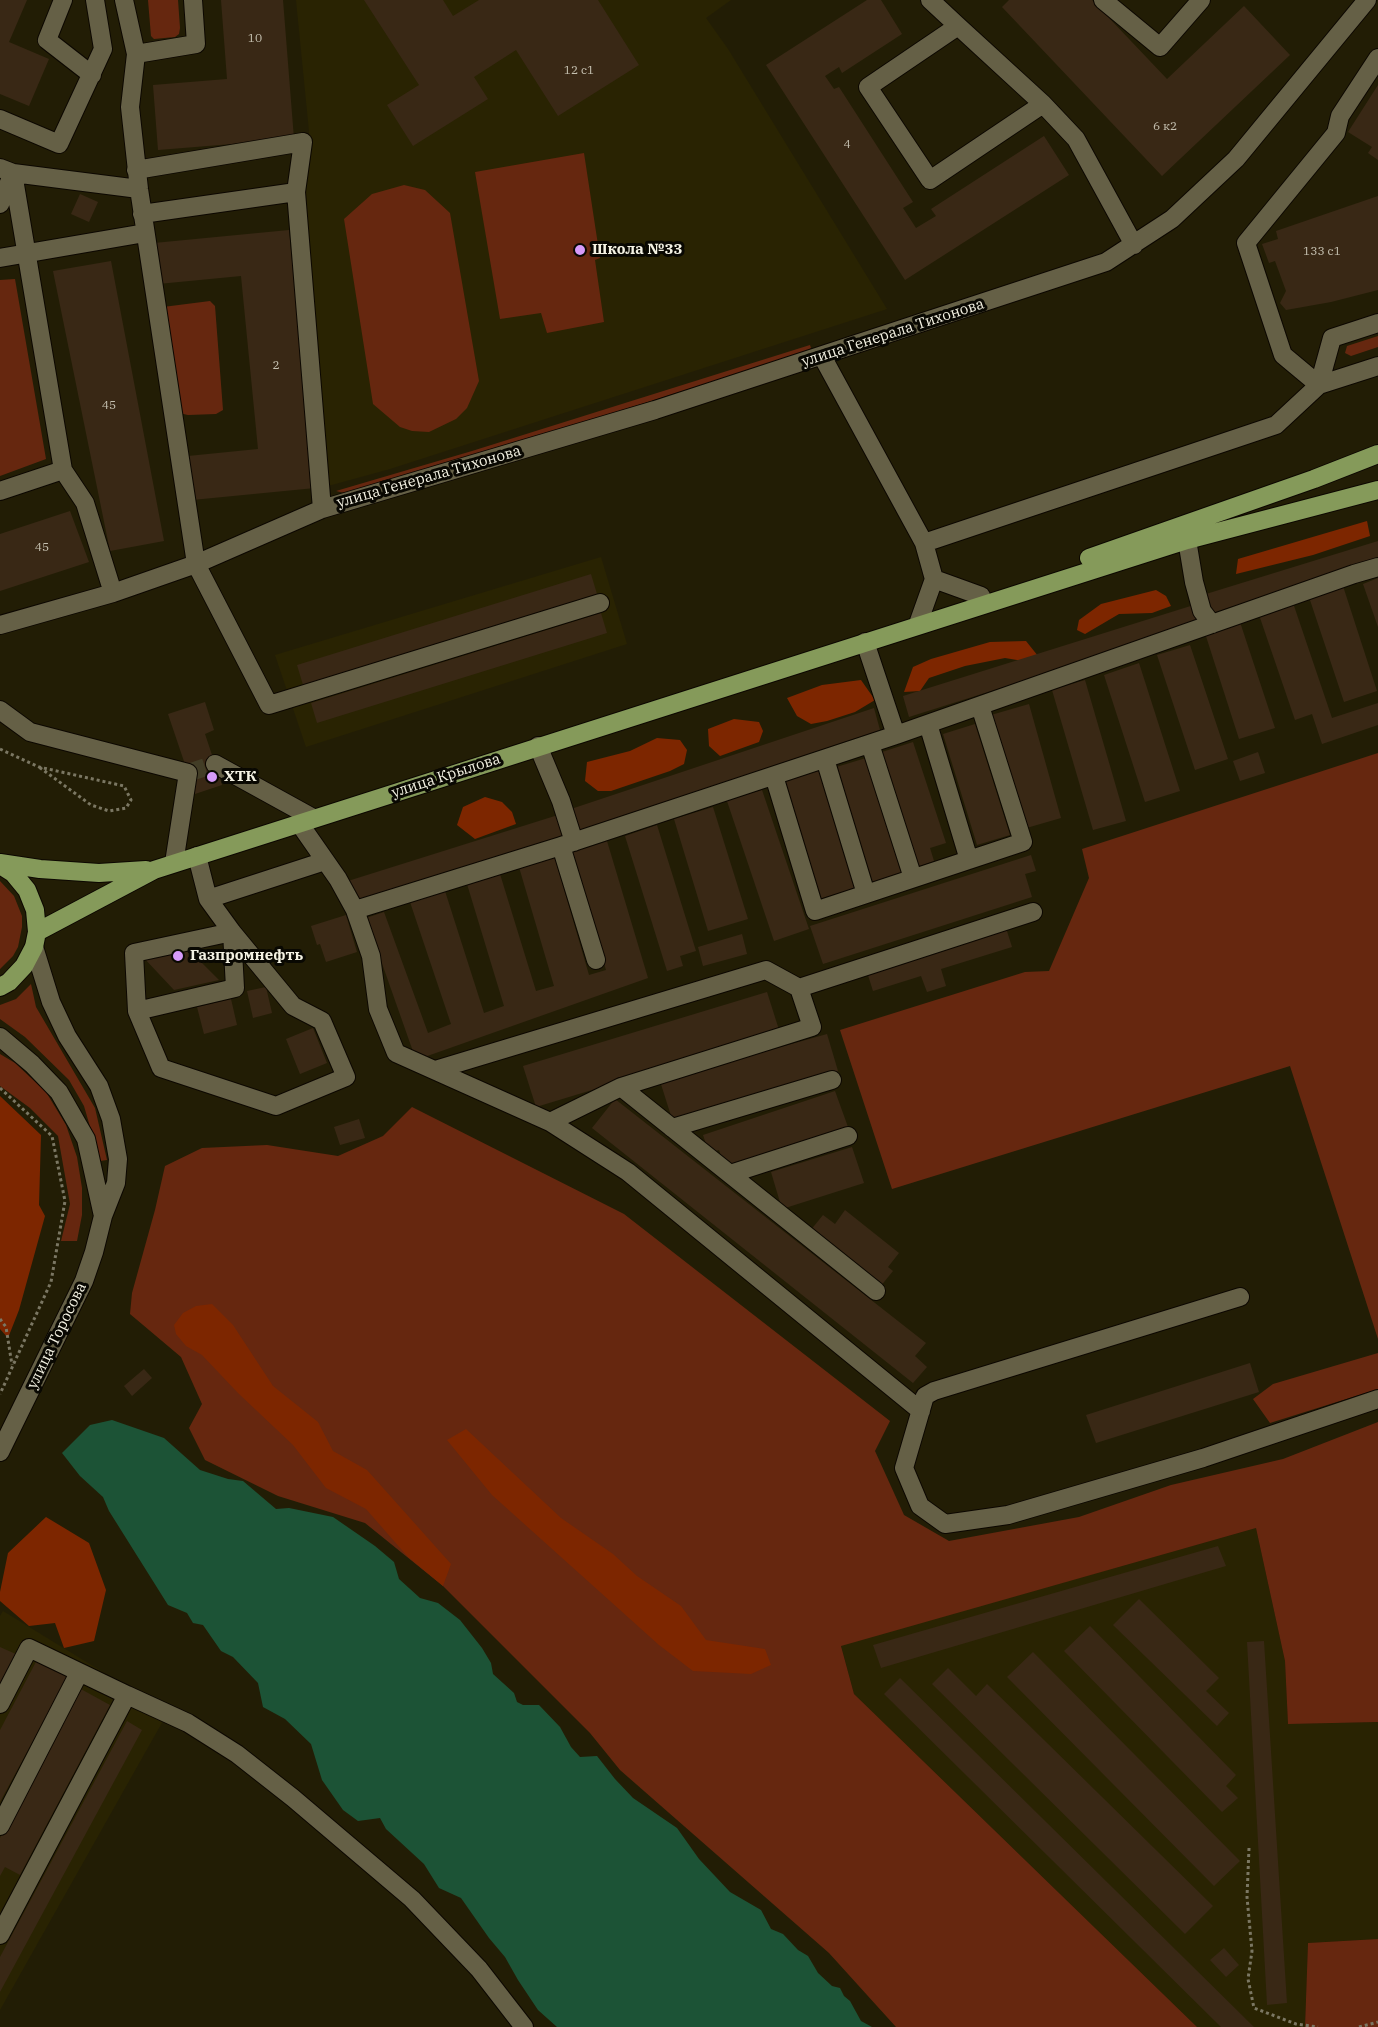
<!DOCTYPE html>
<meta charset="utf-8">
<style>
body{margin:0}
canvas{display:block;background:#221d05}
</style>
<canvas width="1378" height="2027"></canvas>
<script>
const context = document.querySelector('canvas').getContext('2d');
context.lineJoin = 'round';
function fill(path, color) {
  context.fillStyle = color;
  context.fill(path, 'evenodd');
}
function shape(rows) {
  const path = new Path2D();
  for (const r of rows) {
    path.moveTo(r[0], r[1]);
    for (let i = 2; i < r.length; i += 2) path.lineTo(r[i], r[i + 1]);
  }
  return path;
}
function stroke(path, color, width, dash) {
  context.strokeStyle = color;
  context.lineWidth = width;
  context.lineCap = dash ? 'butt' : 'round';
  context.setLineDash(dash || []);
  context.stroke(path);
}
function write(font, color, halo, rows, align = 'center') {
  context.font = font + ' "IBM Plex Serif",serif';
  context.lineWidth = 6;
  context.setLineDash([]);
  context.textBaseline = 'middle';
  context.strokeStyle = halo;
  context.fillStyle = color;
  for (const [text, x, y, turn = 0] of rows) {
    context.save();
    context.translate(x, y);
    context.rotate((+turn || 0) * Math.PI / 180);
    context.textAlign = isNaN(turn) ? turn : align;
    if (halo) context.strokeText(text, 0, 0);
    context.fillText(text, 0, 0);
    context.restore();
  }
}
fill(shape([
 [296,0,731,0,706,18,728,49,887,309,390,469,328,486,305,190,309,131],
 [601,557,627,644,306,747,275,655],
 [1256,1528,1285,1661,1288,1724,1378,1722,1378,1939,1308,1943,1305,2027,1197,2027,854,1694,841,1645],
 [3,1611,168,1712,0,2010,0,1616]
]), '#292302');
fill(shape([
 [148,0,178,0,180,28,179,34,175,37,154,39,151,36],
 [584,153,600,258,595,260,604,322,547,333,541,313,500,319,475,172],
 [404,185,425,190,450,213,479,381,467,408,456,419,429,432,412,431,400,427,373,404,344,219,372,194],
 [15,279,46,459,0,476,0,280],
 [210,301,215,306,223,410,216,414,188,415,179,413,163,307],
 [1378,336,1378,347,1351,356,1345,353,1347,346],
 [810,345,811,348,806,352,353,495,336,491,472,451],
 [1378,753,1378,1339,1290,1066,892,1189,840,1030,1025,972,1049,971,1089,878,1082,849],
 [0,881,14,896,22,916,22,927,18,947,13,956,0,969],
 [31,984,36,1007,95,1108,107,1160,100,1161,84,1106,69,1080,25,1037,0,1019,0,1005,16,999],
 [0,1054,15,1063,46,1092,66,1125,77,1157,82,1188,82,1215,77,1241,61,1241,70,1204,58,1136,30,1108,0,1086],
 [412,1107,624,1214,890,1421,875,1451,904,1515,949,1541,1079,1517,1171,1485,1283,1459,1378,1422,1378,1722,1288,1724,1285,1661,1256,1528,841,1646,854,1694,1197,2027,896,2027,829,1953,620,1770,590,1733,443,1586,365,1523,278,1496,205,1460,189,1428,202,1404,181,1357,130,1314,132,1293,155,1210,165,1166,202,1148,267,1145,338,1156,383,1136],
 [1378,1353,1378,1389,1270,1423,1253,1399,1273,1384],
 [1378,1939,1378,2027,1305,2027,1308,1943]
]), '#66270f');
fill(shape([
 [1367,521,1370,536,1313,555,1236,574,1238,559],
 [1156,590,1166,596,1171,606,1152,613,1119,614,1085,634,1077,630,1079,620,1101,604],
 [1026,641,1038,656,1023,661,1005,658,965,666,929,678,920,691,904,692,913,667,931,659,990,642],
 [861,680,875,700,855,712,827,721,811,724,797,716,787,698,822,685],
 [734,719,759,722,763,731,759,742,720,756,709,746,708,729],
 [657,738,680,740,687,750,684,764,670,771,611,791,598,791,585,781,587,762,630,751],
 [485,797,502,802,512,812,516,824,475,839,457,825,463,807],
 [0,1096,41,1135,39,1205,45,1216,19,1310,8,1338,0,1329],
 [212,1304,233,1325,273,1386,318,1422,333,1451,367,1470,451,1564,443,1586,408,1557,366,1509,326,1488,293,1445,238,1393,202,1355,186,1346,176,1334,174,1325,183,1313,196,1306],
 [466,1429,561,1518,613,1554,637,1576,681,1606,706,1640,765,1649,771,1665,751,1674,693,1671,659,1645,492,1495,447,1440],
 [46,1517,89,1543,106,1590,94,1641,64,1648,55,1623,29,1626,0,1601,0,1592,8,1553]
]), '#7d2600');
fill(shape([
 [112,1420,164,1438,200,1470,228,1479,243,1481,276,1509,289,1508,333,1517,375,1546,394,1562,399,1579,420,1598,438,1603,460,1620,482,1648,491,1663,493,1674,514,1693,517,1702,523,1705,539,1705,560,1727,571,1747,580,1757,597,1756,615,1779,633,1798,677,1828,699,1859,730,1892,761,1910,771,1929,783,1934,798,1950,808,1956,818,1973,832,1986,840,1988,844,1996,850,2001,861,2021,872,2027,557,2027,538,2010,518,1980,505,1957,489,1938,461,1898,439,1888,424,1864,386,1829,380,1818,358,1821,343,1810,322,1780,311,1744,285,1719,263,1707,258,1683,233,1657,221,1651,203,1625,193,1623,187,1613,168,1605,109,1511,103,1497,80,1476,62,1453,90,1425]
]), '#1c5336');
fill(shape([
 [0,0,27,0,9,42,49,59,29,106,0,94],
 [221,0,283,0,294,139,158,150,153,85,227,79],
 [364,0,443,0,453,16,479,0,598,0,639,65,558,116,516,50,474,77,488,99,413,146,387,105,419,85],
 [867,0,881,0,902,34,842,73,839,67,825,76,834,89,839,87,913,202,903,208,916,228,936,216,931,209,1044,136,1069,175,905,280,766,65],
 [1009,0,1092,0,1167,79,1244,6,1290,55,1162,176,1002,7],
 [1378,85,1378,160,1368,153,1372,147,1348,132],
 [80,194,98,202,89,222,71,214],
 [1378,196,1378,290,1331,302,1286,310,1280,303,1286,291,1275,261,1269,263,1262,244,1278,239,1276,231],
 [289,230,315,488,192,500,188,456,258,449,241,276,158,284,154,243],
 [111,261,164,541,110,551,53,271],
 [70,511,89,562,0,591,0,534],
 [1378,541,1378,561,1212,613,1206,594],
 [591,574,597,594,303,685,297,665],
 [1378,578,1378,627,1363,584],
 [1343,586,1377,691,1344,702,1309,597],
 [1291,597,1332,718,1378,703,1378,725,1322,744,1312,714,1295,720,1257,609],
 [1197,604,1203,624,909,717,903,696],
 [601,613,607,633,317,723,311,703],
 [1239,619,1275,728,1239,739,1204,630],
 [1190,645,1228,759,1195,770,1157,655],
 [1139,663,1180,791,1145,802,1104,675],
 [1085,680,1126,821,1093,830,1052,690],
 [205,702,214,730,205,734,222,785,195,794,168,714],
 [1029,704,1061,818,1023,829,991,715],
 [874,708,880,730,579,831,571,809],
 [975,724,1010,835,977,845,943,734],
 [913,742,946,843,930,848,934,861,917,867,879,753],
 [1258,752,1265,773,1240,781,1233,761],
 [866,758,902,876,869,886,833,768],
 [819,770,855,888,819,899,783,781],
 [762,790,809,929,774,941,727,801],
 [713,807,748,919,708,931,674,819],
 [558,815,564,835,355,901,348,881],
 [657,825,696,951,680,956,683,966,667,971,625,836],
 [607,841,648,978,416,1060,366,918,384,912,428,1033,451,1024,410,902,445,891,484,1013,504,1006,467,884,500,874,536,991,554,986,519,867,554,855,589,975,606,970,571,853],
 [1031,855,1036,871,1025,874,1032,897,823,964,810,926],
 [346,915,357,952,326,962,320,944,317,945,311,926],
 [1006,928,1012,947,941,969,946,986,927,992,921,976,873,991,867,972],
 [742,934,747,954,703,966,698,947],
 [187,948,219,980,174,990,143,957],
 [266,987,272,1013,253,1018,247,991],
 [767,992,780,1033,536,1107,523,1066],
 [231,999,237,1025,204,1034,197,1007],
 [313,1028,327,1063,300,1074,286,1039],
 [827,1034,838,1071,672,1119,660,1081],
 [835,1091,848,1127,725,1168,719,1150,709,1153,703,1135],
 [615,1099,926,1343,915,1356,927,1367,913,1383,592,1128],
 [359,1119,365,1138,340,1145,334,1127],
 [852,1147,864,1183,782,1209,771,1172],
 [845,1210,899,1253,888,1267,893,1271,880,1287,810,1231,823,1215,835,1224],
 [1250,1363,1259,1392,1096,1443,1086,1415],
 [144,1369,152,1378,132,1396,124,1386],
 [1218,1546,1226,1566,881,1668,873,1645],
 [1139,1599,1219,1678,1206,1691,1229,1713,1217,1726,1113,1625],
 [1090,1626,1236,1775,1226,1786,1238,1798,1222,1812,1064,1651],
 [1264,1641,1287,2003,1267,2005,1247,1642],
 [0,1647,18,1655,0,1683],
 [1033,1652,1240,1861,1214,1886,1007,1677],
 [38,1658,68,1676,0,1802,0,1730],
 [948,1668,976,1696,987,1684,1213,1906,1185,1934,932,1684],
 [900,1678,1254,2027,1221,2027,884,1694],
 [79,1688,110,1705,20,1875,5,1867,0,1876,0,1838],
 [127,1721,142,1730,0,1992,0,1957],
 [1224,1948,1239,1965,1226,1977,1210,1960]
]), '#392815');
stroke(shape([
 [188,773,215,764]
]), '#423d26', 18, [18, 9]);
const minor = shape([
 [63,0,47,40,92,75],
 [124,0,136,54,130,107,139,189,196,564,269,705,600,603],
 [930,0,958,26,1043,104,930,180,868,87,958,26],
 [1103,0,1160,47,1201,0],
 [136,54,196,44,193,0],
 [1043,104,1076,139,1134,245],
 [0,119,59,144,103,49,95,0],
 [0,168,13,173,139,189],
 [0,204,13,173],
 [142,214,296,192],
 [0,258,145,233],
 [822,356,924,543],
 [1319,385,1283,355,1246,243,1336,133,1340,116,1378,58],
 [1319,385,1332,338,1378,323],
 [63,470,85,503,113,593],
 [0,491,63,470,13,173],
 [322,509,655,410,1106,262,1172,219,1236,159,1367,0],
 [1187,540,1194,582,1202,611,1212,624],
 [981,596,934,579,924,543,1276,425,1319,385,1378,366],
 [919,621,934,579],
 [0,625,113,593,196,564,322,509,296,192,303,142,136,170],
 [865,642,896,735],
 [0,710,30,732,188,773,174,863],
 [928,724,969,860],
 [870,744,913,878],
 [538,746,561,801,574,842],
 [825,759,866,894],
 [215,764,313,818],
 [774,776,815,911,1023,842,980,706],
 [299,823,338,879,355,910,371,956,378,1009,396,1053,550,1122,628,1172,921,1411],
 [197,856,208,899,232,932,293,1006,322,1021,346,1077,276,1106,161,1068,137,1011,134,953,232,932],
 [208,899,325,861],
 [355,910,561,846],
 [596,960,561,846,896,735,1354,574,1378,567],
 [137,1011,235,988,232,932],
 [0,1037,32,1064,59,1092,86,1139,103,1216],
 [435,1070,766,970,799,988,1033,912],
 [621,1087,812,1027,799,988],
 [550,1122,621,1087,876,1291],
 [672,1128,832,1080],
 [730,1174,848,1136],
 [1240,1297,934,1391,925,1396,904,1468,920,1506,945,1524,1008,1515,1203,1458,1378,1399],
 [0,1452,84,1281,94,1252,103,1216,116,1183,118,1159,111,1119,99,1086,67,1036,51,1002,34,947],
 [127,1695,188,1723,237,1754,293,1798,412,1899,479,1969,524,2027],
 [0,1704,29,1648,127,1695,0,1935],
 [0,1826,79,1673]
]);
const major = shape([
 [1089,558,1314,479,1378,454],
 [0,863,40,869,99,873,146,870],
 [0,865,13,873,27,890,35,910,37,932,34,947,24,966,9,982,0,987],
 [37,932,154,870,1187,540,1378,490]
]);
stroke(minor, '#0c0700', 20);
stroke(major, '#0c0700', 20);
stroke(shape([
 [0,749,39,767,124,786,131,800,126,808,109,811,91,805,39,767],
 [0,1088,52,1136,65,1201,51,1282,0,1394],
 [0,1319,6,1327,12,1365],
 [1249,1848,1247,1897,1252,1951,1248,1979,1254,2008,1296,2024,1318,2027],
 [1359,2027,1378,2022]
]), '#7b7763', 3, [3, 3]);
stroke(minor, '#656046', 18);
stroke(major, '#859a5a', 18);
for (const [x, y, r, color] of [
 [580,250,6,"#d69bf9"],
 [212,777,6,"#d69bf9"],
 [178,956,6,"#d69bf9"]
]) {
  const dot = new Path2D();
  dot.arc(x, y, r, 0, 2 * Math.PI);
  context.fillStyle = color;
  context.fill(dot);
  stroke(dot, '#090802', 2);
}
write('12px', '#c5c0b0', null, [
 ["10",255,39],
 ["12 с1",579,71],
 ["6 к2",1165,127],
 ["4",847,145],
 ["133 с1",1322,252],
 ["2",276,366],
 ["45",109,406],
 ["45",42,548]
]);
write('bold 15px', '#f4f2e3', '#090802', [
 ["Школа №33",592,250],
 ["ХТК",224,777],
 ["Газпромнефть",190,956]
], 'left');
write('15px', '#f4f2e3', '#090802', [
 ["улица Генерала Тихонова",893,333,-18],
 ["улица Генерала Тихонова",429,477,-16],
 ["улица Крылова",446,776,-18],
 ["улица Торосова",57,1336,-64]
]);
</script>
